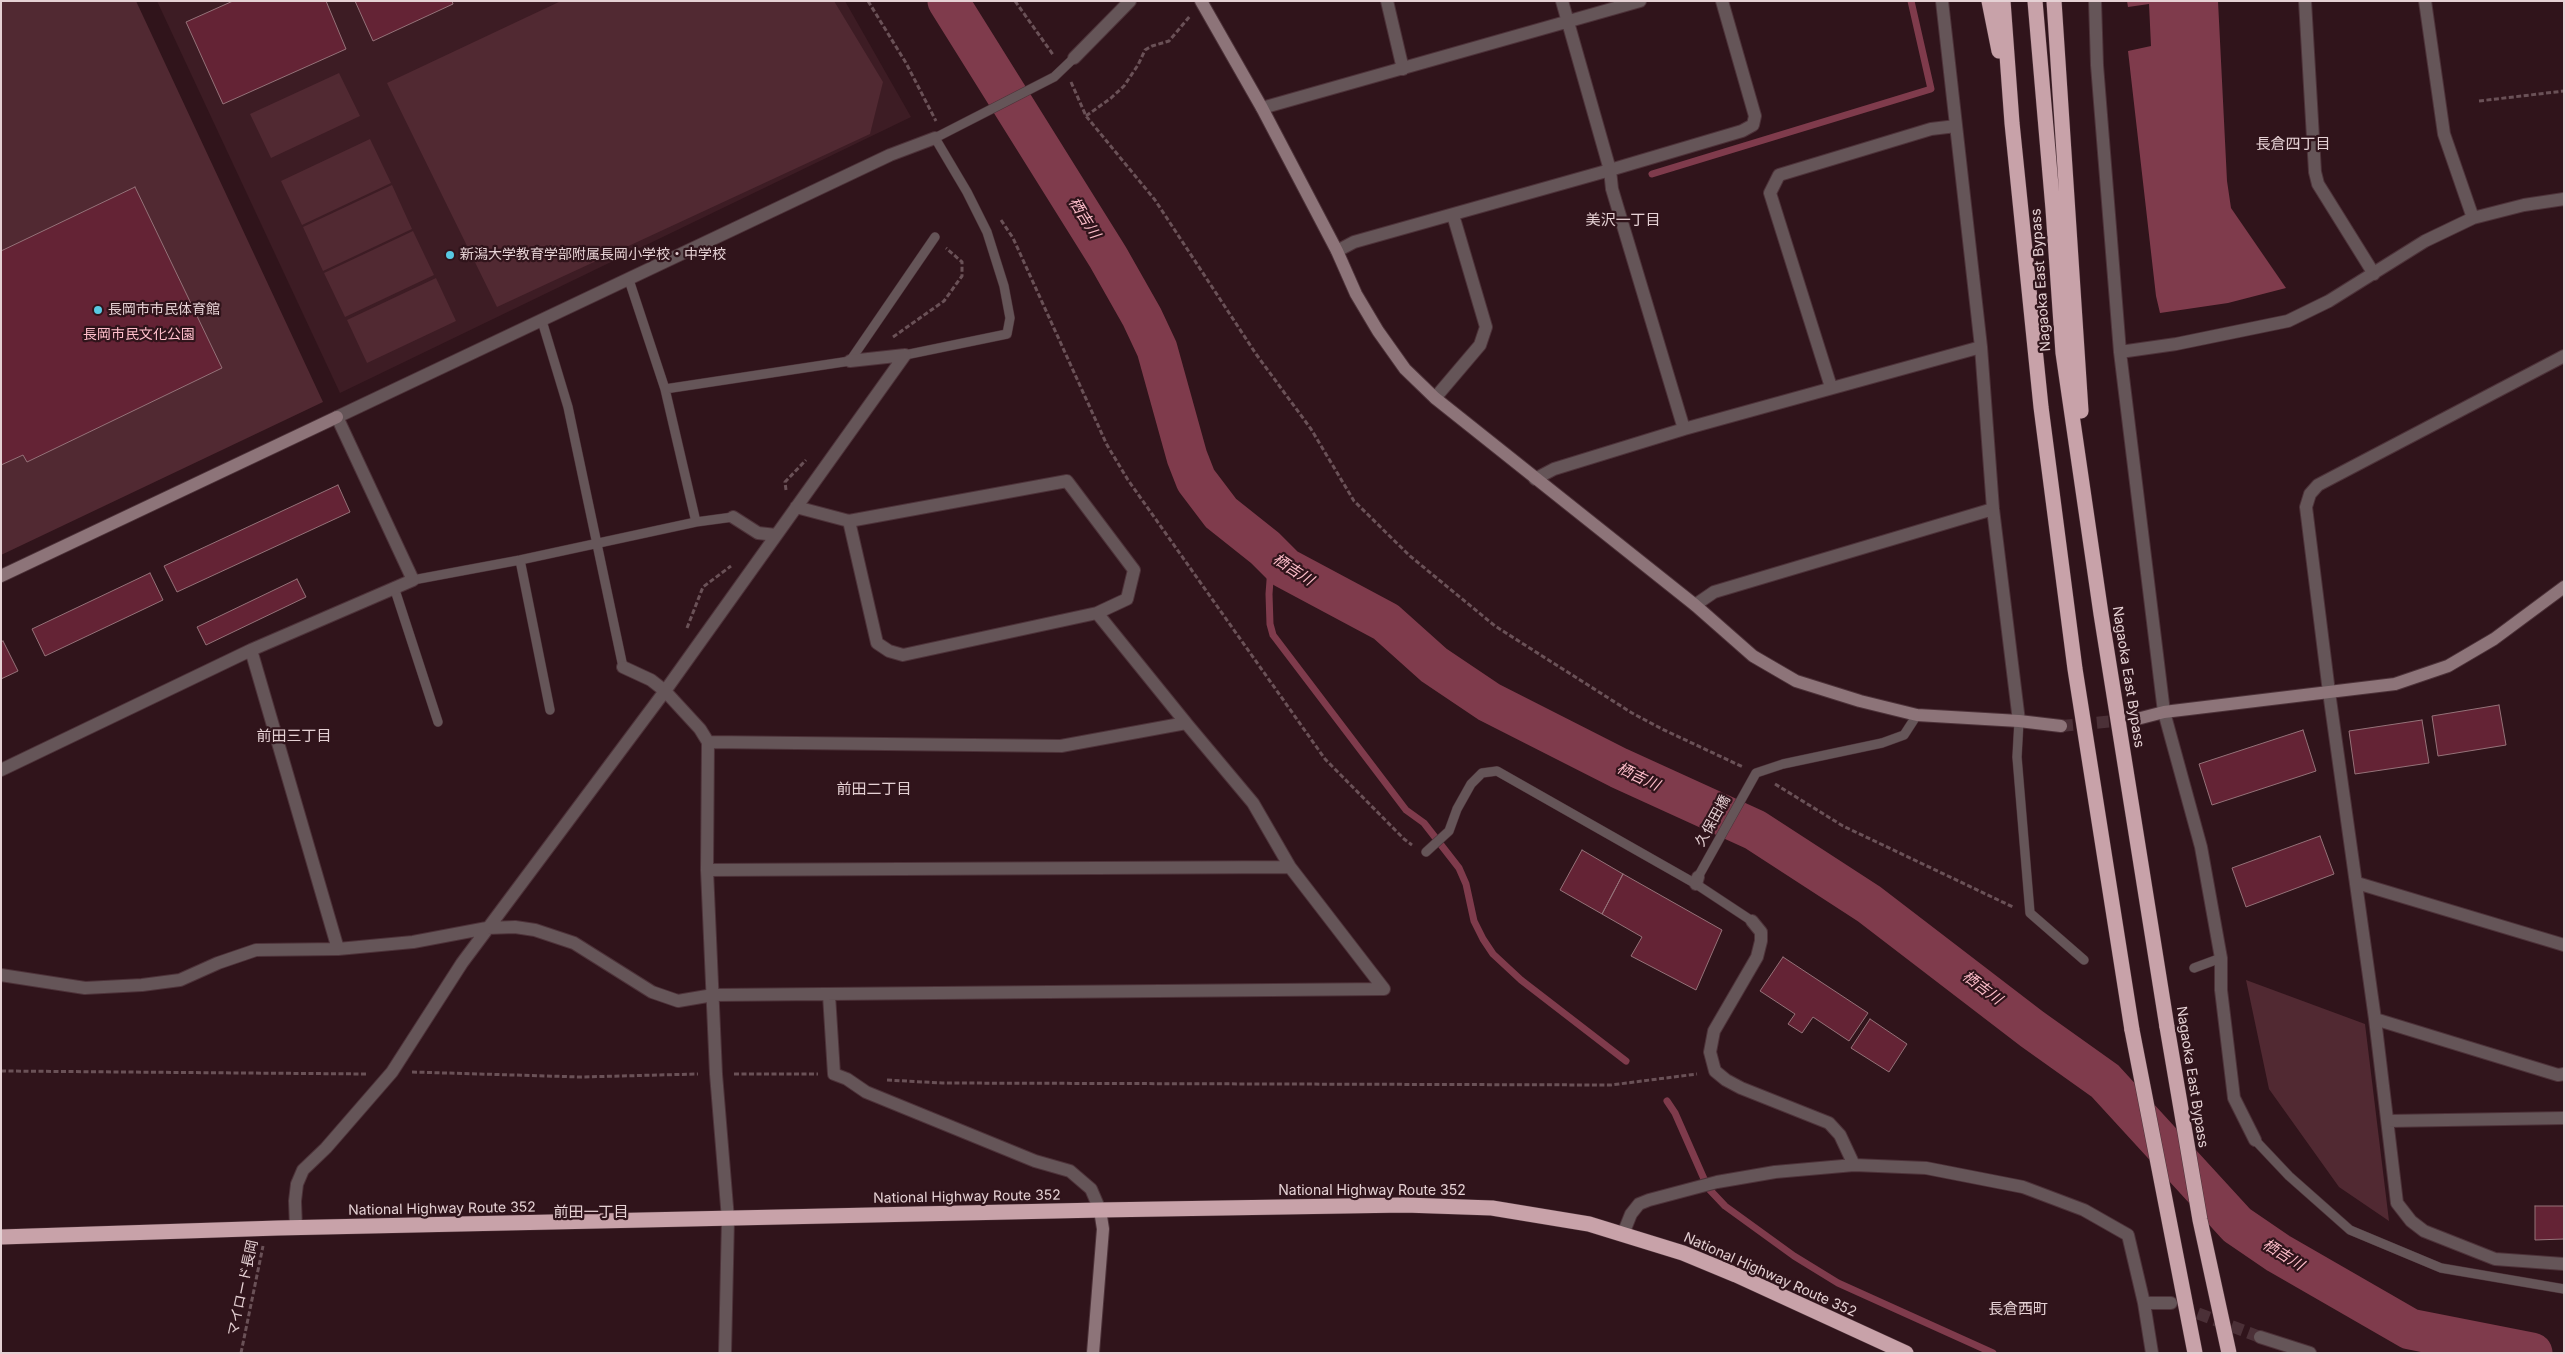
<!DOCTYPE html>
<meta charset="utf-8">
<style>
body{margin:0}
#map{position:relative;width:2565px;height:1354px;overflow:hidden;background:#30141b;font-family:Inter,sans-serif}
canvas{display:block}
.frame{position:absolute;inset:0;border:2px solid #e5d1d4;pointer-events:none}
</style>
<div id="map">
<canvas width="2565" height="1354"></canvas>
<div class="frame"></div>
</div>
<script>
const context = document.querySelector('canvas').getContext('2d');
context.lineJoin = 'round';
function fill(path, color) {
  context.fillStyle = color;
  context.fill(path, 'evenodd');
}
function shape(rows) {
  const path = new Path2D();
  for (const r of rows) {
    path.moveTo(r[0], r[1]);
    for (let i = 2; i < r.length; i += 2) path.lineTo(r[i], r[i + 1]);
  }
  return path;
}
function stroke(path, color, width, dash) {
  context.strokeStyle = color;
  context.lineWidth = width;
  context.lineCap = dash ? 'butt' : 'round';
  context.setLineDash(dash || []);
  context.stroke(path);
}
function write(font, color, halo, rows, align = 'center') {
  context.font = font + ' Inter,"Noto Sans JP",sans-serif';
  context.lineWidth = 4.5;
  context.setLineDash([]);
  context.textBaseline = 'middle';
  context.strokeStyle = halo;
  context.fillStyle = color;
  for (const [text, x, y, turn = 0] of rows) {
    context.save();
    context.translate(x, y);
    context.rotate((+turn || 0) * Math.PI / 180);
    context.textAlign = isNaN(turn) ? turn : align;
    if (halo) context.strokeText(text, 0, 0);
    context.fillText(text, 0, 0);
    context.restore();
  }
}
fill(shape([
 [157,1,845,1,911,117,340,393]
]), '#3d1c24');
fill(shape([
 [1,1,136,1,323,402,1,555],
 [561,1,834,1,883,82,870,134,497,307,387,83],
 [339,73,360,116,271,158,250,114],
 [370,139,391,183,302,225,281,181],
 [392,185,412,229,323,271,303,227],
 [413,231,434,275,345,317,324,273],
 [436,278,456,321,367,363,347,320],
 [2246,980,2365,1024,2389,1221,2339,1187,2269,1089]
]), '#512932');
fill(shape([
 [2127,1,2218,1,2227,181,2231,208,2286,288,2228,303,2160,313,2156,296,2128,51,2151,46,2149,4,2128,7]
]), '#7f3b4c');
stroke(shape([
 [1652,174,1931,89,1911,1],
 [1265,548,1271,567,1269,594,1270,624,1273,635,1406,810,1424,823,1459,868,1466,884,1474,921,1483,939,1493,954,1521,980,1626,1061],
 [1667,1101,1675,1113,1708,1188,1725,1206,1794,1256,1838,1283,1993,1353]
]), '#7f3b4c', 7);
stroke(shape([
 [948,1,1108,257,1142,317,1157,349,1187,457,1196,480,1221,513,1265,548,1285,568,1386,622,1434,665,1489,702,1619,768,1755,830,1869,904,2032,1029,2105,1081,2237,1225,2278,1253,2410,1329,2532,1353]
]), '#7f3b4c', 41);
const building = shape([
 [233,1,326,1,346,49,223,104,186,22,233,1],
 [355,1,452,1,453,4,373,41,355,1],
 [135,187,222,368,27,462,23,455,1,465,1,251,135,187],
 [338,485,350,512,177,592,164,566,338,485],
 [150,573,163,600,45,656,32,629,150,573],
 [297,579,306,597,206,645,197,627,297,579],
 [3,641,18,671,1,679,1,642,3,641],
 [2499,705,2506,745,2438,756,2432,716,2499,705],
 [2422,720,2429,763,2355,774,2349,731,2422,720],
 [2303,730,2316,771,2212,805,2199,764,2303,730],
 [2320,836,2334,874,2246,907,2232,868,2320,836],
 [1582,850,1623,874,1602,914,1560,890,1582,850],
 [1623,874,1722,930,1696,990,1631,956,1642,937,1602,914,1623,874],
 [1783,957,1868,1013,1849,1041,1813,1017,1802,1033,1788,1024,1795,1014,1760,991,1783,957],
 [1870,1019,1907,1044,1889,1072,1851,1048,1870,1019],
 [2535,1206,2564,1206,2564,1239,2535,1240,2535,1206]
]);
fill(building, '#642335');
stroke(building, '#957279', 1);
stroke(shape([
 [2181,1307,2260,1337]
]), '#4b3037', 12, [12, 6]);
stroke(shape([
 [2061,726,2137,719]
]), '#4b3037', 12, [12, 6]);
const lane = shape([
 [542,321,568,407,623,667],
 [905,355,1007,334,1010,318,1004,286,987,232,967,192,935,138,1054,77,1074,58],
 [665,389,850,361,935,237],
 [696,522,733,517],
 [520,560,550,710],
 [413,580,520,560,696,522,665,389,629,280],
 [394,587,438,722],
 [2019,721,2017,757,2030,913,2084,960],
 [1426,852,1449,831,1457,809,1471,784,1482,773,1497,771,1696,884,1752,921],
 [1698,877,1756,773,1783,764,1882,743,1904,735,1917,715],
 [2194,968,2221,958],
 [2255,1140,2289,1176,2350,1230,2441,1268,2564,1289]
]);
const street = shape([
 [1387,1,1403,69],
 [1562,1,1610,170,1612,189,1684,429],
 [1942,1,1981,347,1993,509,2019,721],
 [2095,1,2097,65,2120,352,2164,712,2201,847,2221,958,2221,990,2234,1098,2255,1140],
 [2305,1,2315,172,2318,184,2374,274],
 [2425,1,2444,134,2473,218],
 [1074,58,1130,1],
 [1262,108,1640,1],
 [1337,251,1354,242,1610,170,1742,131,1753,125,1755,116,1722,1],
 [2120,352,2176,344,2288,321,2329,301,2425,241,2473,218,2524,205,2564,199],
 [2564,356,2318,485,2310,494,2306,507,2329,692,2375,1019,2397,1203,2411,1221,2424,1231,2495,1259,2564,1264],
 [850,361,905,355],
 [1831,387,1770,193,1779,175,1931,129,1956,126],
 [1435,398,1480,345,1486,327,1453,215],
 [1535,479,1554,469,1684,429,1981,347],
 [796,507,849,521,877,643,889,651,903,655,1097,613,1186,723],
 [733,517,758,533,776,535],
 [849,521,1067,481,1134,570,1127,599,1097,613],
 [1695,605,1714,592,1993,509],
 [251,650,338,949],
 [623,667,651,680,665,691,700,729,708,742,707,870,716,1074,728,1219,725,1353],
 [1,770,251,650,413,580,337,417,890,155,935,138],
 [707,870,1290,867],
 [2357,883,2564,945],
 [1696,884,1698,877],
 [1752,921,1761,932,1761,941,1757,957,1714,1031,1710,1052,1715,1071,1726,1080,1741,1088,1829,1123,1840,1135,1854,1165],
 [1,975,85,988,142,985,180,980,218,963,256,950,338,949,413,942,487,928,515,927,535,930,574,943,652,992,678,1001,713,995,1384,989,1290,867,1253,803,1186,723,1061,746,708,742],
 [829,995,834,1074,847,1079,866,1092,1035,1161,1070,1171,1091,1189,1100,1210],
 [2375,1019,2558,1075,2564,1074],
 [2388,1121,2564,1118],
 [296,1228,295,1201,297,1184,303,1170,326,1148,392,1072,462,963,665,691,905,355],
 [1623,1234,1631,1214,1639,1204,1649,1200,1717,1182,1775,1172,1854,1165,1926,1168,2023,1187,2084,1210,2128,1235,2144,1303,2152,1353],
 [2144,1303,2171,1303],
 [2260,1337,2310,1353]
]);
const secondary = shape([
 [1201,1,1262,108,1337,251,1356,294,1378,331,1405,369,1435,398,1695,605,1753,656,1796,681,1860,701,1917,715,2019,721,2061,726],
 [1,576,337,417],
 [2137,719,2164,712,2395,684,2448,666,2494,639,2564,587],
 [1093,1353,1103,1229,1100,1210]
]);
const highway = shape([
 [1989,1,1999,51],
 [2003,1,2012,123,2041,407,2075,669,2132,1030],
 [2035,1,2053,209,2063,353,2101,614,2167,1027],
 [2054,1,2081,411],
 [1,1237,278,1228,1100,1210,1405,1205,1492,1208,1589,1224,1683,1253,1736,1275,1906,1353]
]);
stroke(lane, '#4d3239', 10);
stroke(street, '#4d3239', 14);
stroke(secondary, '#4d3239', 14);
stroke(highway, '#4d3239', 16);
stroke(shape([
 [868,1,906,63,936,121],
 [1015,1,1054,56],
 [1071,82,1086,116,1155,200,1256,354,1311,429,1354,501,1410,556,1495,626,1632,713,1662,729,1743,767],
 [2479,101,2564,91],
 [1086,116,1111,98,1124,86,1138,65,1145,50,1152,46,1169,41,1190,16],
 [1001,220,1013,238,1107,445,1128,480,1325,759,1404,839,1412,845],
 [893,337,944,301,962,276,962,262,946,248],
 [786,490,785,482,806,460],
 [687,628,703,587,731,566],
 [1775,784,1843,826,2013,907],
 [1,1071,368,1074],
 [412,1072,581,1077,698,1074],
 [734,1074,818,1074],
 [887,1080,942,1083,1611,1085,1697,1074],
 [241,1353,263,1246]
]), '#6a5157', 3, [5, 2.5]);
stroke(lane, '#655558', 9);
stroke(street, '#655558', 12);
stroke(secondary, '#8d7479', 12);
stroke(highway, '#c8a2a9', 15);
const highwayBridge = shape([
 [2167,1027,2200,1220,2229,1353],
 [2132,1030,2195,1353]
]);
stroke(highwayBridge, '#4d3239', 16, []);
stroke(highwayBridge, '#c8a2a9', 15);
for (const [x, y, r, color] of [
 [450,255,5,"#58c9e3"],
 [98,310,5,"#58c9e3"]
]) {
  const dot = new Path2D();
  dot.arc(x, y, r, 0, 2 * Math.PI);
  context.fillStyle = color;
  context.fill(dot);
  stroke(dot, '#30141b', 2);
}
write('14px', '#e5d1d4', '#30141b', [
 ["新潟大学教育学部附属長岡小学校・中学校",460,255],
 ["長岡市市民体育館",108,310]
], 'left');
write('14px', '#e5d1d4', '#30141b', [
 ["Nagaoka East Bypass",2041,280,-94],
 ["Nagaoka East Bypass",2128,677,81],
 ["久保田橋",1713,821,-61],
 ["Nagaoka East Bypass",2192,1077,81],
 ["National Highway Route 352",1372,1191],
 ["National Highway Route 352",967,1197,-1],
 ["National Highway Route 352",442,1209,-1],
 ["National Highway Route 352",1770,1275,24],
 ["マイロード長岡",243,1288,-78]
]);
write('14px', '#ffbfcb', '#30141b', [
 ["長岡市民文化公園",139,335]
]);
write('15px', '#e5d1d4', '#30141b', [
 ["長倉四丁目",2293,144],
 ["美沢一丁目",1623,220],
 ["前田三丁目",294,736],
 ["前田二丁目",874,789],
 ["前田一丁目",591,1212],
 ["長倉西町",2018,1309]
]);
write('italic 15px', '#fdbdc9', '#30141b', [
 ["栖吉川",1084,218,58],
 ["栖吉川",1293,570,33],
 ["栖吉川",1638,777,25],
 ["栖吉川",1982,988,37],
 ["栖吉川",2283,1255,32]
]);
</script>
